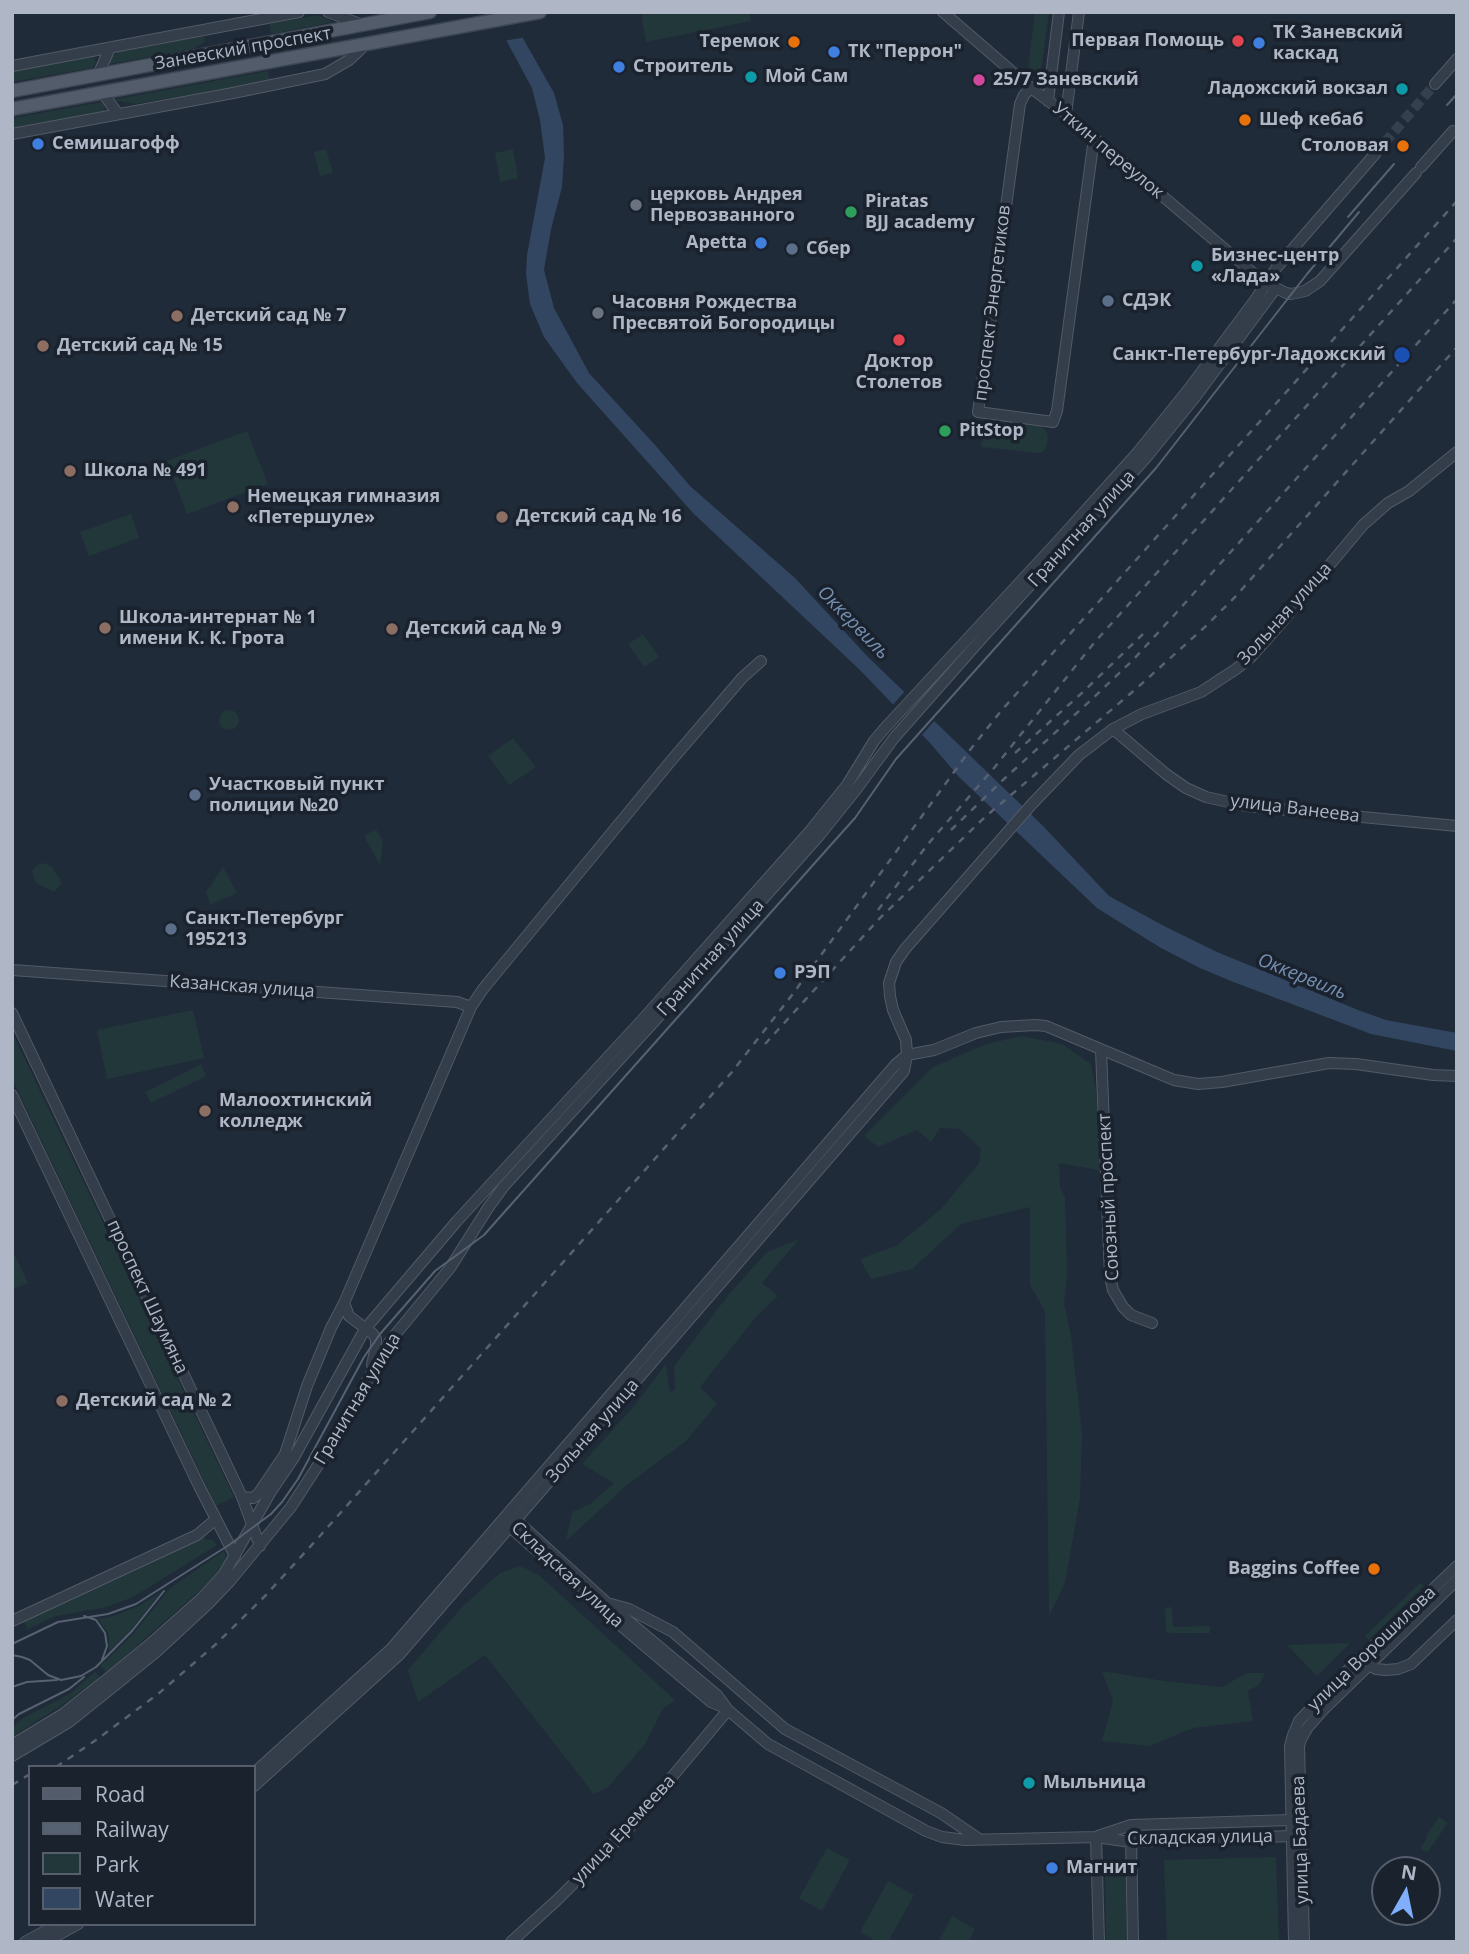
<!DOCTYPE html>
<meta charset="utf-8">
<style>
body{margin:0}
#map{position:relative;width:1469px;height:1954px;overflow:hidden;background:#202b39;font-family:"Open Sans",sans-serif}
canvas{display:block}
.frame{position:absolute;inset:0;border:14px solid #afb7c6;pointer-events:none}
.legend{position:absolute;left:28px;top:1765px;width:228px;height:161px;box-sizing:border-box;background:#1a222e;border:2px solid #565e6b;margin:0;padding:9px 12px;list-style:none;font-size:21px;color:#afb7c6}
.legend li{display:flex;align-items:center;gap:14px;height:35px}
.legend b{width:35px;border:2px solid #565e6b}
.north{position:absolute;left:1371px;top:1856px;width:70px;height:70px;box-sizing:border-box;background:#1a222e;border:2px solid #565e6b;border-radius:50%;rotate:9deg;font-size:19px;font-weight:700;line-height:28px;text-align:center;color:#afb7c6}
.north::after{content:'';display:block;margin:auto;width:24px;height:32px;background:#80aefa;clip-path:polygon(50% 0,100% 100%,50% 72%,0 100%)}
</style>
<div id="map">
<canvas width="1469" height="1954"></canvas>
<div class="frame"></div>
<ul class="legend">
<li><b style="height:9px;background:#525c6a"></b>Road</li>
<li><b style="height:9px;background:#566171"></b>Railway</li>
<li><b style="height:19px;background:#22373a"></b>Park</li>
<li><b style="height:19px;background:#334661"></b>Water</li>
</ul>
<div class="north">N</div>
</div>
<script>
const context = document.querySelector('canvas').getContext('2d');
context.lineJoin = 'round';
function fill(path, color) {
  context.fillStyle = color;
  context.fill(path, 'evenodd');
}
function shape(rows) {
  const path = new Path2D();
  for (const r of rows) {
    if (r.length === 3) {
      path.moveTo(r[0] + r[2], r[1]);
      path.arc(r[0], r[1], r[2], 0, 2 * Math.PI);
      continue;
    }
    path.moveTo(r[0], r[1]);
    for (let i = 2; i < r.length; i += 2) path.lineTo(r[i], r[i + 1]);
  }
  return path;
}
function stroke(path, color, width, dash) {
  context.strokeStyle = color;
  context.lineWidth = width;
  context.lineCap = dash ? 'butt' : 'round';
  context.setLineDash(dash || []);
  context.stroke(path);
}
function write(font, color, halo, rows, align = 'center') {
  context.font = font + ' "Open Sans",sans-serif';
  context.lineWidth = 7;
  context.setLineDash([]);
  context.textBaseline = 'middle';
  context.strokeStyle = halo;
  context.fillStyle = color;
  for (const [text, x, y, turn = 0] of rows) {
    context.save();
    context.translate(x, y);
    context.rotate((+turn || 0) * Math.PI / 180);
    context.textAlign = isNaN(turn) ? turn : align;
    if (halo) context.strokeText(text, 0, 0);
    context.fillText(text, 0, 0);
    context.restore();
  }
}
fill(shape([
 [643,12,750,12,751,21,646,42,642,21],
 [1035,12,1049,12,1041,72,1028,70],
 [318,15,333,22,271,34,269,24],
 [204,36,205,42,192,49,109,64,114,55,118,52],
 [91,57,94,57,96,62,95,65,91,68,12,82,12,71],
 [268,71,270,81,136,104,116,101,117,99],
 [102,102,105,105,104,111,12,128,12,118],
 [326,149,333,173,320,176,314,152],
 [513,149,518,178,500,182,495,153],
 [1008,421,1041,426,1044,429,1047,433,1048,437,1046,448,1043,452,1039,453,981,447,981,443,991,425],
 [247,431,268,484,187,514,167,461],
 [131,514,139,538,89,556,80,532],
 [643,634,659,657,644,667,628,644],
 [229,720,10],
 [513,738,536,767,509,785,488,756],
 [376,829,383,842,380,865,364,836],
 [45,863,52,867,62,883,54,892,36,883,32,871,37,865],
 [223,867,237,893,210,905,206,892],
 [193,1010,204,1058,107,1079,97,1030],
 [12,1032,234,1497,216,1506,12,1079],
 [1022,1036,1062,1044,1091,1064,1096,1090,1098,1125,1099,1170,1059,1163,1060,1187,1065,1197,1067,1275,1064,1304,1071,1336,1082,1433,1080,1498,1065,1583,1049,1616,1045,1311,1030,1285,1030,1207,961,1224,912,1269,871,1279,860,1259,896,1246,941,1209,979,1163,981,1149,960,1129,940,1128,931,1142,917,1130,878,1147,864,1136,933,1067,986,1044],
 [201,1064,206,1076,151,1103,145,1092],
 [799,1239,762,1283,778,1296,756,1317,700,1387,717,1404,686,1441,627,1485,566,1541,572,1512,590,1504,614,1483,582,1464,634,1406,666,1364,670,1392,675,1390,674,1366,730,1293,767,1252],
 [12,1249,28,1283,12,1290],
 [204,1536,206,1540,213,1540,217,1545,133,1597,107,1607,56,1616,28,1629,24,1622,24,1619,68,1598],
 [224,1551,226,1557,225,1565,197,1593,108,1671,104,1671,100,1666,134,1633,170,1588],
 [520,1566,539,1575,675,1700,663,1709,645,1744,608,1787,594,1794,485,1655,418,1702,408,1670,463,1606,500,1573],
 [1420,1583,1424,1586,1369,1640,1365,1636],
 [160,1593,131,1630,109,1652,109,1639,108,1633,98,1619,110,1617,137,1607],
 [1172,1607,1173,1627,1210,1626,1210,1633,1169,1633,1166,1631,1165,1608],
 [1350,1643,1317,1676,1287,1645],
 [1102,1671,1164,1681,1222,1687,1247,1673,1265,1673,1259,1685,1248,1691,1253,1721,1193,1728,1150,1746,1102,1741,1113,1701],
 [95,1672,99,1676,98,1679,59,1707,12,1737,12,1728,23,1718,71,1693],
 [1439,1817,1448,1823,1427,1853,1420,1848,1427,1838,1426,1836],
 [827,1848,850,1860,822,1911,799,1898],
 [1276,1857,1279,1942,1167,1942,1164,1860],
 [1126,1867,1127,1942,1106,1942,1105,1868],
 [888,1881,914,1895,888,1942,878,1942,860,1932],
 [952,1916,975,1929,968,1942,938,1942]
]), '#22373a');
fill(shape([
 [491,12,508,12,554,93,563,125,564,155,562,187,551,229,544,270,554,308,589,373,655,445,690,486,795,578,867,656,1043,826,1109,896,1164,926,1217,952,1358,1010,1386,1020,1457,1033,1457,1051,1371,1034,1231,981,1200,968,1161,948,1097,908,959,777,930,743,860,670,694,514,577,383,544,337,530,304,526,274,527,255,545,158,540,120,532,88]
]), '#334661');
fill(shape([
 [488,12,512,12,527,37,503,41],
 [906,690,936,719,920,737,890,708]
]), '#202b39');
stroke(shape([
 [1375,154,1435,84]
]), '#35404e', 10, [10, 5]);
const minor = shape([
 [328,12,363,25],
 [943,12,1031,88,1066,114,1253,273,1266,283,1286,293,1291,294,1305,291,1320,281,1416,173],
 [12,66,299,12],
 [98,75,110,48],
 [1435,84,1457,59],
 [1031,88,1024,95,1020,104,978,412,1053,422,1057,411,1094,138],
 [102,92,118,114],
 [1048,101,1059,12],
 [1066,114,1079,12],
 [12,134,233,93,325,74,349,60,365,45],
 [1421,167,1453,131],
 [1113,729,1166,774,1186,788,1206,797,1246,806,1457,826],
 [12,970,457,1002,471,1007],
 [12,1013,242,1497,260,1546],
 [1101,1050,1110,1276,1113,1290,1123,1307,1131,1315,1152,1323],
 [907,1055,934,1050,976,1033,1001,1027,1035,1025,1046,1026,1174,1080,1198,1084,1222,1082,1329,1063,1356,1064,1433,1075,1457,1076],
 [12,1095,199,1486,235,1556],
 [344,1303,349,1316,373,1334,376,1339,376,1346,372,1365],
 [242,1497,253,1498,258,1494,285,1454,307,1386,331,1328,344,1303,471,1007,483,989,670,762,742,678,761,661],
 [510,1518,516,1520,607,1603,717,1695,728,1710,768,1744,926,1831,942,1837,965,1840,1096,1837,1131,1842,1291,1836,1301,1825],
 [507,1521,510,1527,620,1625,711,1702,726,1708],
 [611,1604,629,1609,673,1632,785,1729,941,1813,979,1839],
 [12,1621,197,1535,216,1519],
 [1369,1665,1376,1669,1386,1670,1398,1669,1411,1664,1457,1620],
 [12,1745,63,1714,106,1680,149,1645,202,1598,224,1574,270,1493,293,1459,365,1329,457,1221,643,1019,810,831,847,785,874,741,884,729,1059,540,1138,452,1188,390,1255,300,1277,267,1375,154],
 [12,1756,69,1722,109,1690,156,1652,208,1604,230,1581,291,1507,324,1456,390,1341,450,1268,488,1208,504,1186,652,1024,818,837,855,791,894,738,983,637,1145,459,1196,396,1276,288],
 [254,1773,391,1649,896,1064,907,1055],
 [254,1786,399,1655,904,1071,907,1055,906,1040,893,1010,890,996,889,983,896,962,905,949,1032,804,1079,755,1113,729,1142,714,1201,692,1236,669,1251,657,1282,622,1363,525,1388,503,1409,491,1457,452],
 [1098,1836,1131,1825,1291,1820,1294,1822],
 [1131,1836,1133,1942],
 [1096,1837,1099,1942],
 [25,1942,58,1924],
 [45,1942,78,1924],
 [511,1942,557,1900,631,1826,728,1710],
 [1294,1942,1290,1746,1293,1735,1299,1721,1349,1669,1457,1566],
 [1304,1942,1299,1746,1301,1739,1308,1727,1324,1709,1457,1580]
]);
const major = shape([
 [12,91,430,12],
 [12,109,540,12]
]);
stroke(minor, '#525a67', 12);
stroke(major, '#3d4653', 15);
stroke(minor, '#343d4a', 10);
stroke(major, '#525c6a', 12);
stroke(shape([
 [1447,105,1457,94],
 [1348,217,1394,164],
 [84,1616,96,1620,105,1633,107,1646,102,1660],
 [12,1644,58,1622,108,1614,136,1604,229,1545,271,1514,282,1502,298,1479,364,1357,380,1334,435,1271,484,1235,829,847,855,818,896,759,1156,468,1307,274,1359,212],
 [12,1655,22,1657,30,1660,48,1675,61,1680,81,1676,96,1667,132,1631,164,1591],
 [12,1687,27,1682,57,1680],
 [12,1720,19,1714,69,1689,84,1677]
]), '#566171', 2);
stroke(shape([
 [1015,753,1083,692,1143,634],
 [951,830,1004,779,1090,701,1133,660,1177,612,1457,299],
 [878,910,928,844,994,768,1094,643,1457,238],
 [765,1044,879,919,985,817,1137,688,1206,626,1235,597,1457,347],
 [56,1767,96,1740,158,1694,215,1645,266,1595,319,1537,732,1072,792,995,970,750,1001,711,1457,201],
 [12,1785,30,1774]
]), '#566171', 2.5, [7, 7]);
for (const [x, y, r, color] of [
 [1238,41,7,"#e0444e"],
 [794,42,7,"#e8710a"],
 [1259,43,7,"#3f7fe0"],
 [834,52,7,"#3f7fe0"],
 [619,67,7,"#3f7fe0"],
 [751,77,7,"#0f9aa8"],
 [979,80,7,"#d1479c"],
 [1402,89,7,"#0f9aa8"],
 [1245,120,7,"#e8710a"],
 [38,144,7,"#3f7fe0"],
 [1403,146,7,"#e8710a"],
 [636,205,7,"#6b7280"],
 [851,212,7,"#2e9e5b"],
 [761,243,7,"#3f7fe0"],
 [792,249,7,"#5c6f8a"],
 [1197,266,7,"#0f9aa8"],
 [1108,301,7,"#5c6f8a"],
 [598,313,7,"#6b7280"],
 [177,316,7,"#8d6e63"],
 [899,340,7,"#e0444e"],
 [43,346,7,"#8d6e63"],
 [1402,355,9,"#1a4fb4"],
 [945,431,7,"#2e9e5b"],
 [70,471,7,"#8d6e63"],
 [233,507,7,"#8d6e63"],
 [502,517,7,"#8d6e63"],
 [105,628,7,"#8d6e63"],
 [392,629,7,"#8d6e63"],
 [195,795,7,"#5c6f8a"],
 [171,929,7,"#5c6f8a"],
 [780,973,7,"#3f7fe0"],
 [205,1111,7,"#8d6e63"],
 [62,1401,7,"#8d6e63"],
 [1374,1569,7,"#e8710a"],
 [1029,1783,7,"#0f9aa8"],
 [1052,1868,7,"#3f7fe0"]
]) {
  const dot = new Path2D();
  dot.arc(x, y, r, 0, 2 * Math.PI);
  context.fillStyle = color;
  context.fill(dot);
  stroke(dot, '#1a222e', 2.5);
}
write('bold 18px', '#afb7c6', '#1a222e', [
 ["ТК Заневский",1273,33],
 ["каскад",1273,54],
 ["Первая Помощь",1224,41,"right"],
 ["Теремок",780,42,"right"],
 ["ТК \"Перрон\"",848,52],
 ["Строитель",633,67],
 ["Мой Сам",765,77],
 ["25/7 Заневский",993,80],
 ["Ладожский вокзал",1388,89,"right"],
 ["Шеф кебаб",1259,120],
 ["Семишагофф",52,144],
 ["Столовая",1389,146,"right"],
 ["церковь Андрея",650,195],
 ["Первозванного",650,216],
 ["Piratas",865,202],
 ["BJJ academy",865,223],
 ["Apetta",747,243,"right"],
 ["Сбер",806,249],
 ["Бизнес-центр",1211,256],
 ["«Лада»",1211,277],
 ["СДЭК",1122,301],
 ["Часовня Рождества",612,303],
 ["Пресвятой Богородицы",612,324],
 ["Детский сад № 7",191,316],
 ["Детский сад № 15",57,346],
 ["Санкт-Петербург-Ладожский",1386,355,"right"],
 ["Доктор",899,362,"center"],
 ["Столетов",899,383,"center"],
 ["PitStop",959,431],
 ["Школа № 491",84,471],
 ["Немецкая гимназия",247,497],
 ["«Петершуле»",247,518],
 ["Детский сад № 16",516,517],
 ["Школа-интернат № 1",119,618],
 ["имени К. К. Грота",119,639],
 ["Детский сад № 9",406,629],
 ["Участковый пункт",209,785],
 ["полиции №20",209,806],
 ["Санкт-Петербург",185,919],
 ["195213",185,940],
 ["РЭП",794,973],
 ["Малоохтинский",219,1101],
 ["колледж",219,1122],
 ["Детский сад № 2",76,1401],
 ["Baggins Coffee",1360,1569,"right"],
 ["Мыльница",1043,1783],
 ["Магнит",1066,1868]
], 'left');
write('18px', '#afb7c6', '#1a222e', [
 ["Заневский проспект",243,49,-10],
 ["Уткин переулок",1108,151,40],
 ["проспект Энергетиков",993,303,-83],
 ["Гранитная улица",1082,529,-48],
 ["Зольная улица",1285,614,-48],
 ["улица Ванеева",1295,809,7],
 ["Гранитная улица",711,958,-48],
 ["Казанская улица",242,987,4],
 ["Союзный проспект",1109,1197,-93],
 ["проспект Шаумяна",147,1297,65],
 ["Гранитная улица",358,1399,-59],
 ["Зольная улица",593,1431,-49],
 ["Складская улица",567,1575,43],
 ["улица Ворошилова",1372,1649,-44],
 ["улица Еремеева",624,1830,-47],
 ["Складская улица",1200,1838,-1],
 ["улица Бадаева",1301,1840,-92]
]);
write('italic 19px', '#758eaf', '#1a222e', [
 ["Оккервиль",853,623,46],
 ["Оккервиль",1302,977,22]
]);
</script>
